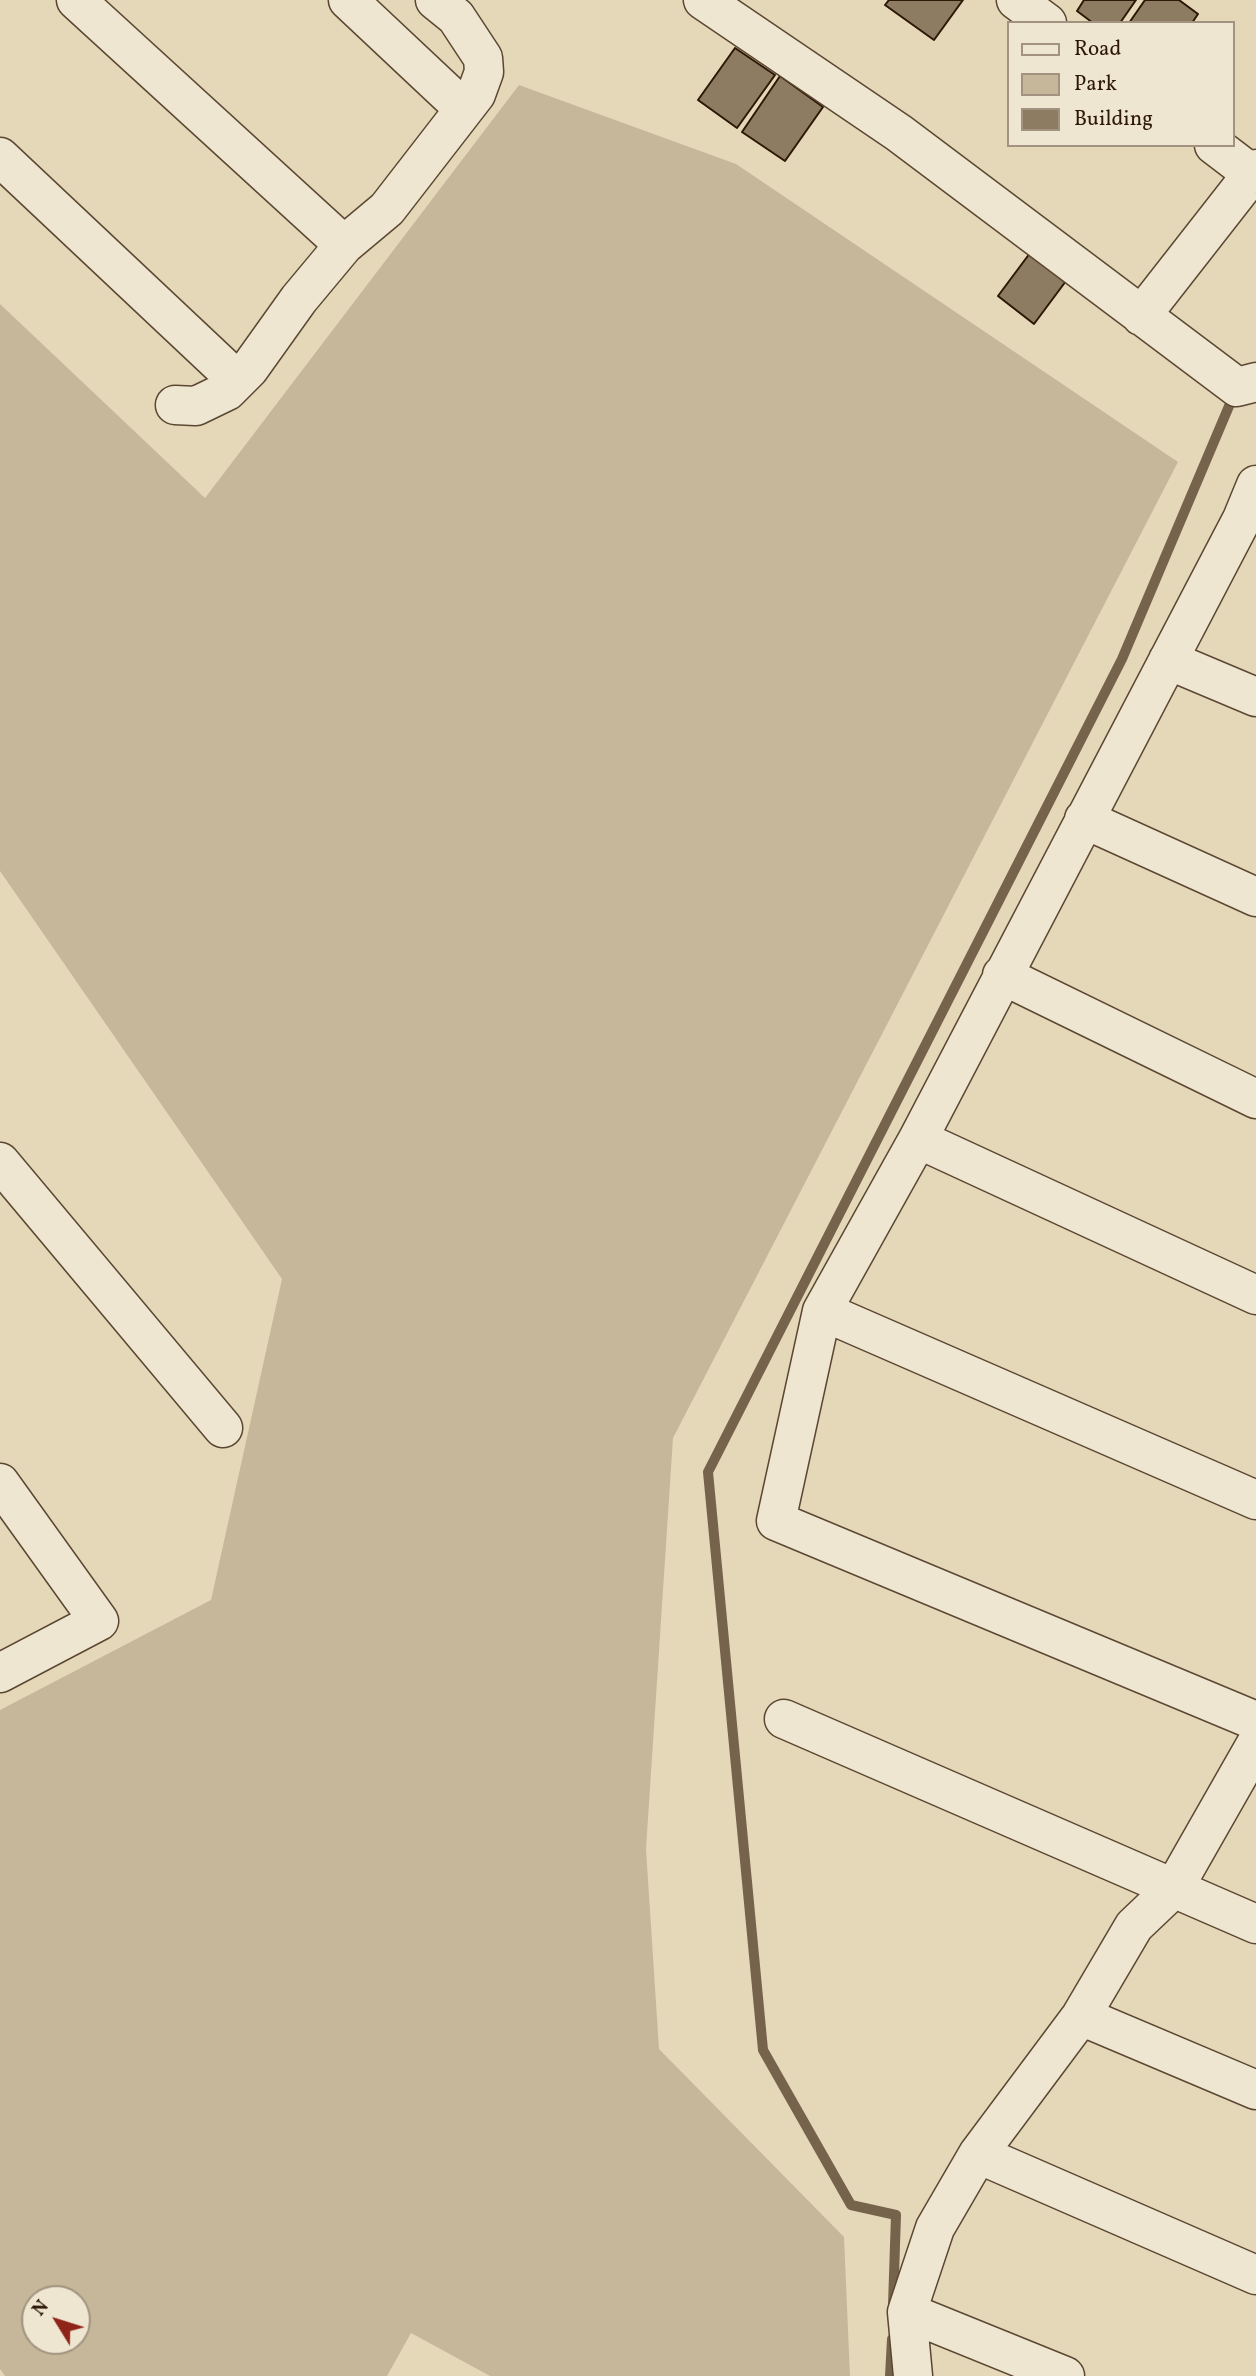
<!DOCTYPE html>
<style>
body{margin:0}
#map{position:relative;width:1256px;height:2376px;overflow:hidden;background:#e5d8b8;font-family:Vollkorn,serif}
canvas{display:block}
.legend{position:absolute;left:1007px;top:21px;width:228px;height:126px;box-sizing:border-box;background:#eee6d1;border:2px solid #a1937f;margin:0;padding:9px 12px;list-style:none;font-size:21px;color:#2d1705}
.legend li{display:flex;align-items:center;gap:14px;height:35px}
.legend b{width:35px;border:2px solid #a1937f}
.north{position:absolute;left:21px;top:2285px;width:70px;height:70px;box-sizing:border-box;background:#eee6d1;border:2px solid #a1937f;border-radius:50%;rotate:308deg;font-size:19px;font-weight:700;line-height:28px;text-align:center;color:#2d1705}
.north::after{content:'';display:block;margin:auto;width:24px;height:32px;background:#8f2418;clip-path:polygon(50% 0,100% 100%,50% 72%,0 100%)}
</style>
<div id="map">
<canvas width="1256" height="2376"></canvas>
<ul class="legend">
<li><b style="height:9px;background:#eee6d1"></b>Road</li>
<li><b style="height:19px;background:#c6b79a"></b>Park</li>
<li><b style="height:19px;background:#8d7b62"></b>Building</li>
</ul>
<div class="north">N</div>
</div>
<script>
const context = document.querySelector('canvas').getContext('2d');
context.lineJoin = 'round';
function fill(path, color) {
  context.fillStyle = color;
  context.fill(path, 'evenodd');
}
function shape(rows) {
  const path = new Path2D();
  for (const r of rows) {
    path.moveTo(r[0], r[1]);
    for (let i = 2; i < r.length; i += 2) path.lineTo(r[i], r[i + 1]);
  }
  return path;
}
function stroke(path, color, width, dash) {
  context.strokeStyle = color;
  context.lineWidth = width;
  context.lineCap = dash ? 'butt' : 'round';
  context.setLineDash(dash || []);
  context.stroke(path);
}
fill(shape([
 [519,85,736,164,1178,462,673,1438,646,1849,659,2049,844,2237,850,2376,490,2376,411,2333,387,2376,5,2376,0,2369,0,1710,211,1600,282,1279,0,871,0,304,205,498],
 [35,2299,77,2299,77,2341,35,2341]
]), '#c6b79a');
stroke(shape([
 [893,2305,896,2215,851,2205,763,2050,708,1472,1122,659,1235,392],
 [890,2376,892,2339]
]), '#76634c', 10);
const building = shape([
 [889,0,963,0,934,40,885,5,889,0],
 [1084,0,1136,0,1120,23,1093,23,1077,11,1084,0],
 [1145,0,1179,0,1198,14,1192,23,1129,23,1145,0],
 [735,48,775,75,737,128,698,100,735,48],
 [780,76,823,107,785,161,742,132,780,76],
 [1030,253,1066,281,1034,324,998,296,1030,253]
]);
fill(building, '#8d7b62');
stroke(building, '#2d1705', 2);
const minor = shape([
 [76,0,344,245],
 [348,0,464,109],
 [703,0,899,133,1237,387,1256,382],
 [1016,0,1047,23],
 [1214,145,1252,174],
 [0,157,237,380],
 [1141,316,1256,169],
 [175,405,196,406,227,391,249,369,299,299,344,245,387,209,476,94,484,72,483,58,456,17,435,0],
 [1256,485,1242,519,918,1139,822,1311,776,1521,1256,1721],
 [1168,660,1256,697],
 [1084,819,1256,897],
 [1002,975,1256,1099],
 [918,1139,1256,1295],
 [0,1162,223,1428],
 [822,1311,1256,1500],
 [0,1483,99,1621,0,1673],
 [784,1719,1256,1924],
 [1081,2016,1256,2090],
 [978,2154,1256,2275],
 [907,2312,935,2228,978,2154,1081,2016,1134,1926,1174,1888,1256,1744],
 [913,2376,907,2312,1065,2376]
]);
stroke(minor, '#5b4732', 41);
stroke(minor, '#eee6d1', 38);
</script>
